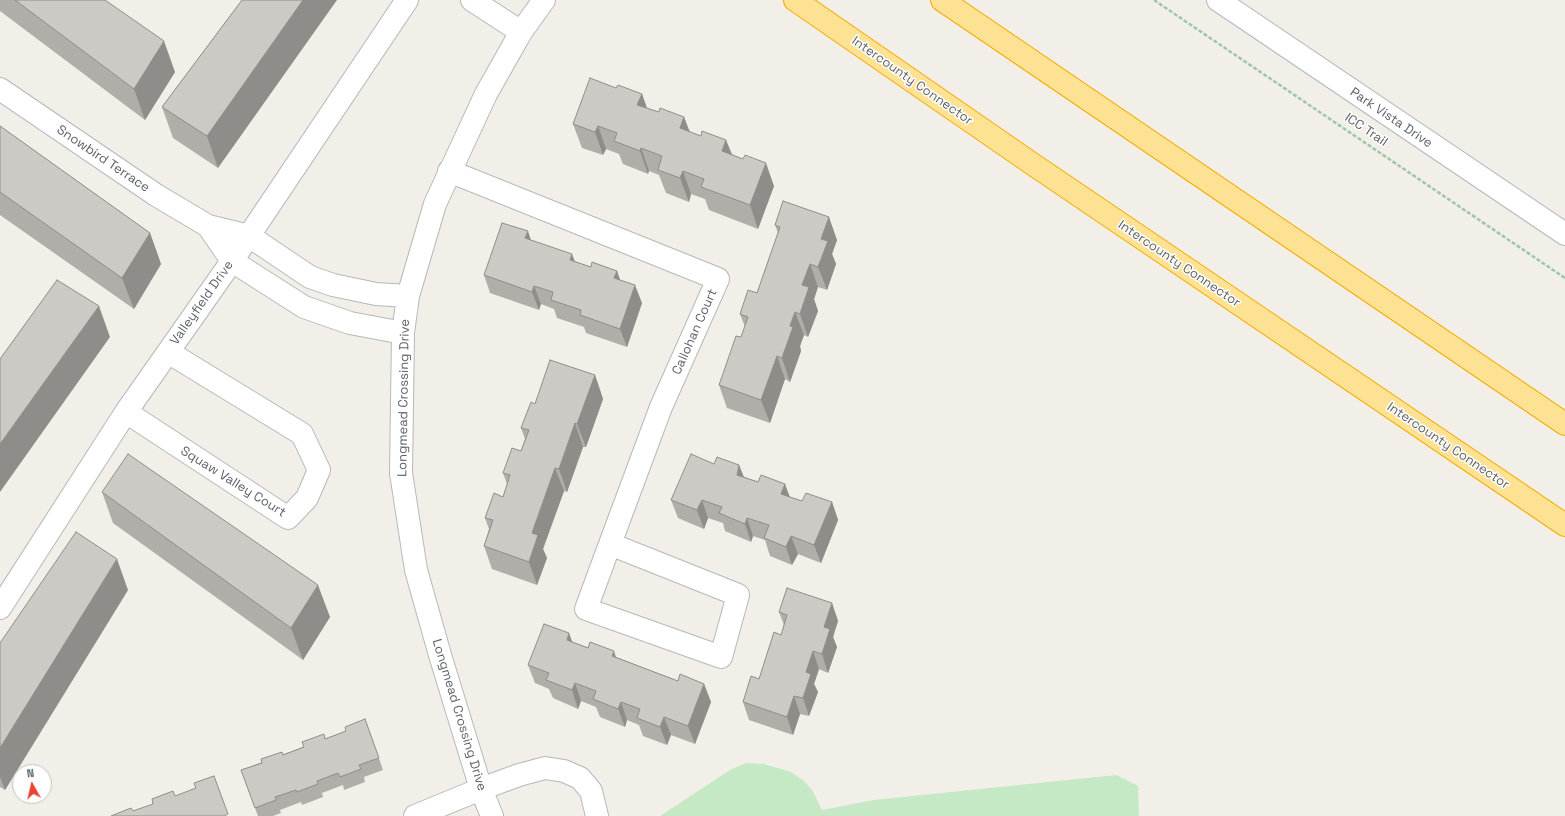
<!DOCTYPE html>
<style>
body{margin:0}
#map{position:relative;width:1565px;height:816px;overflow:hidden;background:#f1efe8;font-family:"Space Grotesk",sans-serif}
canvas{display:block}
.north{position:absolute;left:12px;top:764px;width:40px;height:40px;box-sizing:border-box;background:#fff;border:1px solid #bfc1c3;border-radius:50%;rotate:352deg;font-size:11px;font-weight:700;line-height:16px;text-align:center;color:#5f6368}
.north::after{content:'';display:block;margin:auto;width:14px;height:18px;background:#ea4335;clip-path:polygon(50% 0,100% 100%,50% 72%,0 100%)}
</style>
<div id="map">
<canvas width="1565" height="816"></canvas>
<div class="north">N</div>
</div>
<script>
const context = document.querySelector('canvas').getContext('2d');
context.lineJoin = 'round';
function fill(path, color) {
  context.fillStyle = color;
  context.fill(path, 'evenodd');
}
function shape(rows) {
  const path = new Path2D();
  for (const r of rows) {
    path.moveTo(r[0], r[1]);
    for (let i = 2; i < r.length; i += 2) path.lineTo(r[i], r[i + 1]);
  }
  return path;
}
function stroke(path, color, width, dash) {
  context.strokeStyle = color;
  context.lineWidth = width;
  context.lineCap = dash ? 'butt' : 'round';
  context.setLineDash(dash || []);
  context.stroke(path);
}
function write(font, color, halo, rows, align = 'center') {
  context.font = font + ' "Space Grotesk",sans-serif';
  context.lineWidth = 3;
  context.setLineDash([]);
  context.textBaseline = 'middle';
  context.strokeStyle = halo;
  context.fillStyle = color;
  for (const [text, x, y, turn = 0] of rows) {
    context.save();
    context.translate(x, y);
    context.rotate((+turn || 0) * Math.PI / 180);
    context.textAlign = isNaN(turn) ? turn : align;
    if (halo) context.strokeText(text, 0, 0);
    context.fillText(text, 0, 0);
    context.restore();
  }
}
fill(shape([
 [746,763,764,764,791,772,804,781,812,790,822,810,874,800,1116,775,1138,786,1139,816,660,816,730,770]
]), '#c5e8c5');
const minor = shape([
 [472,0,521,32],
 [1218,0,1565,234],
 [0,89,156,195,208,226,249,236,310,277,333,285,376,294,408,296],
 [449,171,718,279,661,407,610,544,586,609,721,657,738,595,610,544],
 [208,226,232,261,304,307,350,323,403,333],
 [126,412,288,518,307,498,319,470,302,434,168,352],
 [0,608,126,412,232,261,407,0],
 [415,816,481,789,519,775,545,768,564,771,580,778,591,791,597,816],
 [492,816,481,789,440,655,416,570,401,473,403,333,408,296,435,204,486,94,521,32,544,0]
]);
const highway = shape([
 [795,0,1031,163,1565,525],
 [942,0,1565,424]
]);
stroke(minor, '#b5b8bc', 24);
stroke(highway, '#f9ab00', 24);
stroke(shape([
 [1154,0,1565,278]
]), '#9cc7a9', 2.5, [4, 2]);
stroke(minor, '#fff', 22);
stroke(highway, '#fde293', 22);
fill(shape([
 [0,0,105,0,175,72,145,120,0,11],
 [242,0,218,168,173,138,162,107],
 [616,88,642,94,647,108,659,112,684,117,689,132,701,136,726,140,732,154,774,186,758,229,709,210,705,199,691,194,689,202,666,193,659,175,649,171,648,174,623,164,619,154,606,149,603,155,582,148,573,124],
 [0,126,150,233,161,264,134,309,0,215],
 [775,225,837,240,832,254,836,264,827,290,818,287,814,299,818,311,808,337,804,335,800,346,801,351,790,382,785,379,770,423,727,408,719,385,741,337,745,327,740,314,757,293,778,233],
 [531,240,575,262,591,267,617,271,620,280,642,303,627,347,586,333,584,327,557,318,554,309,541,304,539,310,490,293,484,275],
 [595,375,603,399,586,447,583,447,567,492,564,491,543,549,547,558,537,585,492,569,484,546,489,529,485,518,503,497,507,484,503,473,521,451,525,439,521,428,535,404],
 [714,464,739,465,744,477,758,482,785,484,789,497,802,501,832,502,838,520,821,563,798,554,792,565,770,556,765,540,753,536,751,542,725,531,723,523,708,518,704,529,678,518,671,500],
 [102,492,330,617,303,660,113,523],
 [128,590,5,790,0,787,0,643],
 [832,603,838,621,833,637,837,647,828,673,819,669,814,684,818,692,809,716,800,714,793,735,749,720,743,702,759,679,781,635,784,625,779,612],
 [572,642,616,657,678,681,704,684,711,702,695,744,671,735,667,745,643,736,639,725,627,720,625,727,600,717,596,707,581,701,578,709,553,698,549,689,535,683,528,665],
 [365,719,383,770,364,777,365,782,344,790,343,785,322,793,323,797,302,805,301,802,280,810,281,813,273,816,258,816,241,770,346,731]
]), '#afaea9');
fill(shape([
 [303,0,337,0,218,168,207,136],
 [164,41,175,72,145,120,134,89],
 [642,94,650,117,637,105],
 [684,117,693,140,680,128],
 [598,126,606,149,603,155,595,132],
 [726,140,735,163,722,151],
 [641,148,649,171,648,174,640,151],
 [766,163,774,186,758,229,750,205],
 [683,171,691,194,689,202,680,178],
 [829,217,837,240,832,254,836,264,827,290,818,267,821,239],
 [528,231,534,250,525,238],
 [150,233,161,264,134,309,122,278],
 [572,254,579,272,570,260],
 [810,264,818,287,814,299,818,311,808,337,800,314,802,285],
 [617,271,623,289,614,278],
 [635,285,642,303,627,347,620,329],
 [534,286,541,304,539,310,532,292],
 [99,306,110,337,0,492,0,444],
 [795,312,804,335,800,346,801,351,790,382,782,358,790,326],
 [777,356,785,379,770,423,761,400],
 [595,375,603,399,586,447,577,424],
 [575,423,583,447,567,492,559,469],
 [739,465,746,483,737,475],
 [555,468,564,491,543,549,547,558,537,585,529,562,532,533],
 [785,484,792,503,781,494],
 [702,500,708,518,704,529,697,510],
 [832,502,838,520,821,563,814,545],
 [747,518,753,536,751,542,745,524],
 [791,536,798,554,792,565,786,547],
 [117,559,128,590,5,790,0,777,0,748],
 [318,585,330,617,303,660,291,628],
 [832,603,838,621,833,637,837,647,828,673,822,654,824,627],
 [569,633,576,652,567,640],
 [614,651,620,670,612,656],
 [813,651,819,669,814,684,818,692,809,716,803,698,806,672],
 [575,683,581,701,578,709,572,690],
 [704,684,711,702,695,744,688,726],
 [794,696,800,714,793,735,787,717],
 [621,702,627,720,625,727,618,709],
 [664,717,671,735,667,745,660,727]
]), '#8f8d8a');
const building = shape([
 [15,0,105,0,164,41,134,89,15,0],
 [242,0,303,0,207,136,162,107,242,0],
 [590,78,616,88,618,85,642,94,637,105,659,112,660,108,684,117,680,128,701,136,702,131,726,140,722,151,743,159,745,155,766,163,750,205,701,187,704,179,683,171,680,178,658,170,662,156,641,148,640,151,614,141,617,133,598,126,595,132,573,124,590,78],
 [0,126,150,233,122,278,0,192,0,126],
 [783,201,829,217,821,239,828,241,818,267,810,264,802,285,809,287,800,314,795,312,790,326,793,327,782,358,777,356,761,400,719,385,736,336,741,337,748,317,740,314,748,290,757,293,780,227,775,225,783,201],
 [502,223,528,231,525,238,572,254,570,260,591,267,592,262,617,271,614,278,635,285,620,329,580,315,581,310,551,300,553,292,534,286,532,292,484,275,502,223],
 [57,280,99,306,0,444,0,359,57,280],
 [550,360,595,375,577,424,575,423,559,469,555,468,532,533,538,535,529,562,484,546,493,520,485,518,494,493,503,497,510,475,503,473,512,448,521,451,529,430,521,428,531,402,535,404,550,360],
 [128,454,318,585,291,628,102,492,128,454],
 [691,454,714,464,717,457,739,465,737,475,758,482,761,475,785,484,781,494,802,501,806,493,832,502,814,545,791,536,786,547,764,538,769,525,747,518,745,524,719,513,722,507,702,500,697,510,671,500,691,454],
 [76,532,117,559,0,748,0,643,76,532],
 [787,588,832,603,824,627,830,629,822,654,813,651,806,672,811,674,803,698,794,696,787,717,743,702,751,676,759,679,774,632,781,635,787,615,779,612,787,588],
 [544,624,569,633,567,640,588,648,590,642,614,651,612,656,678,681,680,674,704,684,688,726,664,717,660,727,637,718,640,709,621,702,618,709,593,699,596,691,575,683,572,690,546,680,549,673,528,665,544,624],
 [365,719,379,758,359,765,361,769,340,777,338,773,317,781,318,784,297,792,296,790,275,797,276,800,255,808,241,770,262,763,261,759,282,752,283,755,304,747,302,742,324,734,325,739,346,731,345,727,365,719],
 [214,776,228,814,224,816,111,816,131,808,133,811,153,804,152,799,173,791,175,796,196,788,194,783,214,776]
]);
fill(building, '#cccac5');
stroke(building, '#8f8d8a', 1);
write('13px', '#5f6368', '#fff', [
 ["Intercounty Connector",912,81,35],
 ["Park Vista Drive",1391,118,34],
 ["ICC Trail",1366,130,34],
 ["Snowbird Terrace",103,159,34],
 ["Intercounty Connector",1179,264,34],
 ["Valleyfield Drive",202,303,-55],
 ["Callohan Court",695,332,-66],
 ["Longmead Crossing Drive",404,398,-89],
 ["Intercounty Connector",1448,446,34],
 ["Squaw Valley Court",233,482,32],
 ["Longmead Crossing Drive",459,715,73]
]);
</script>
